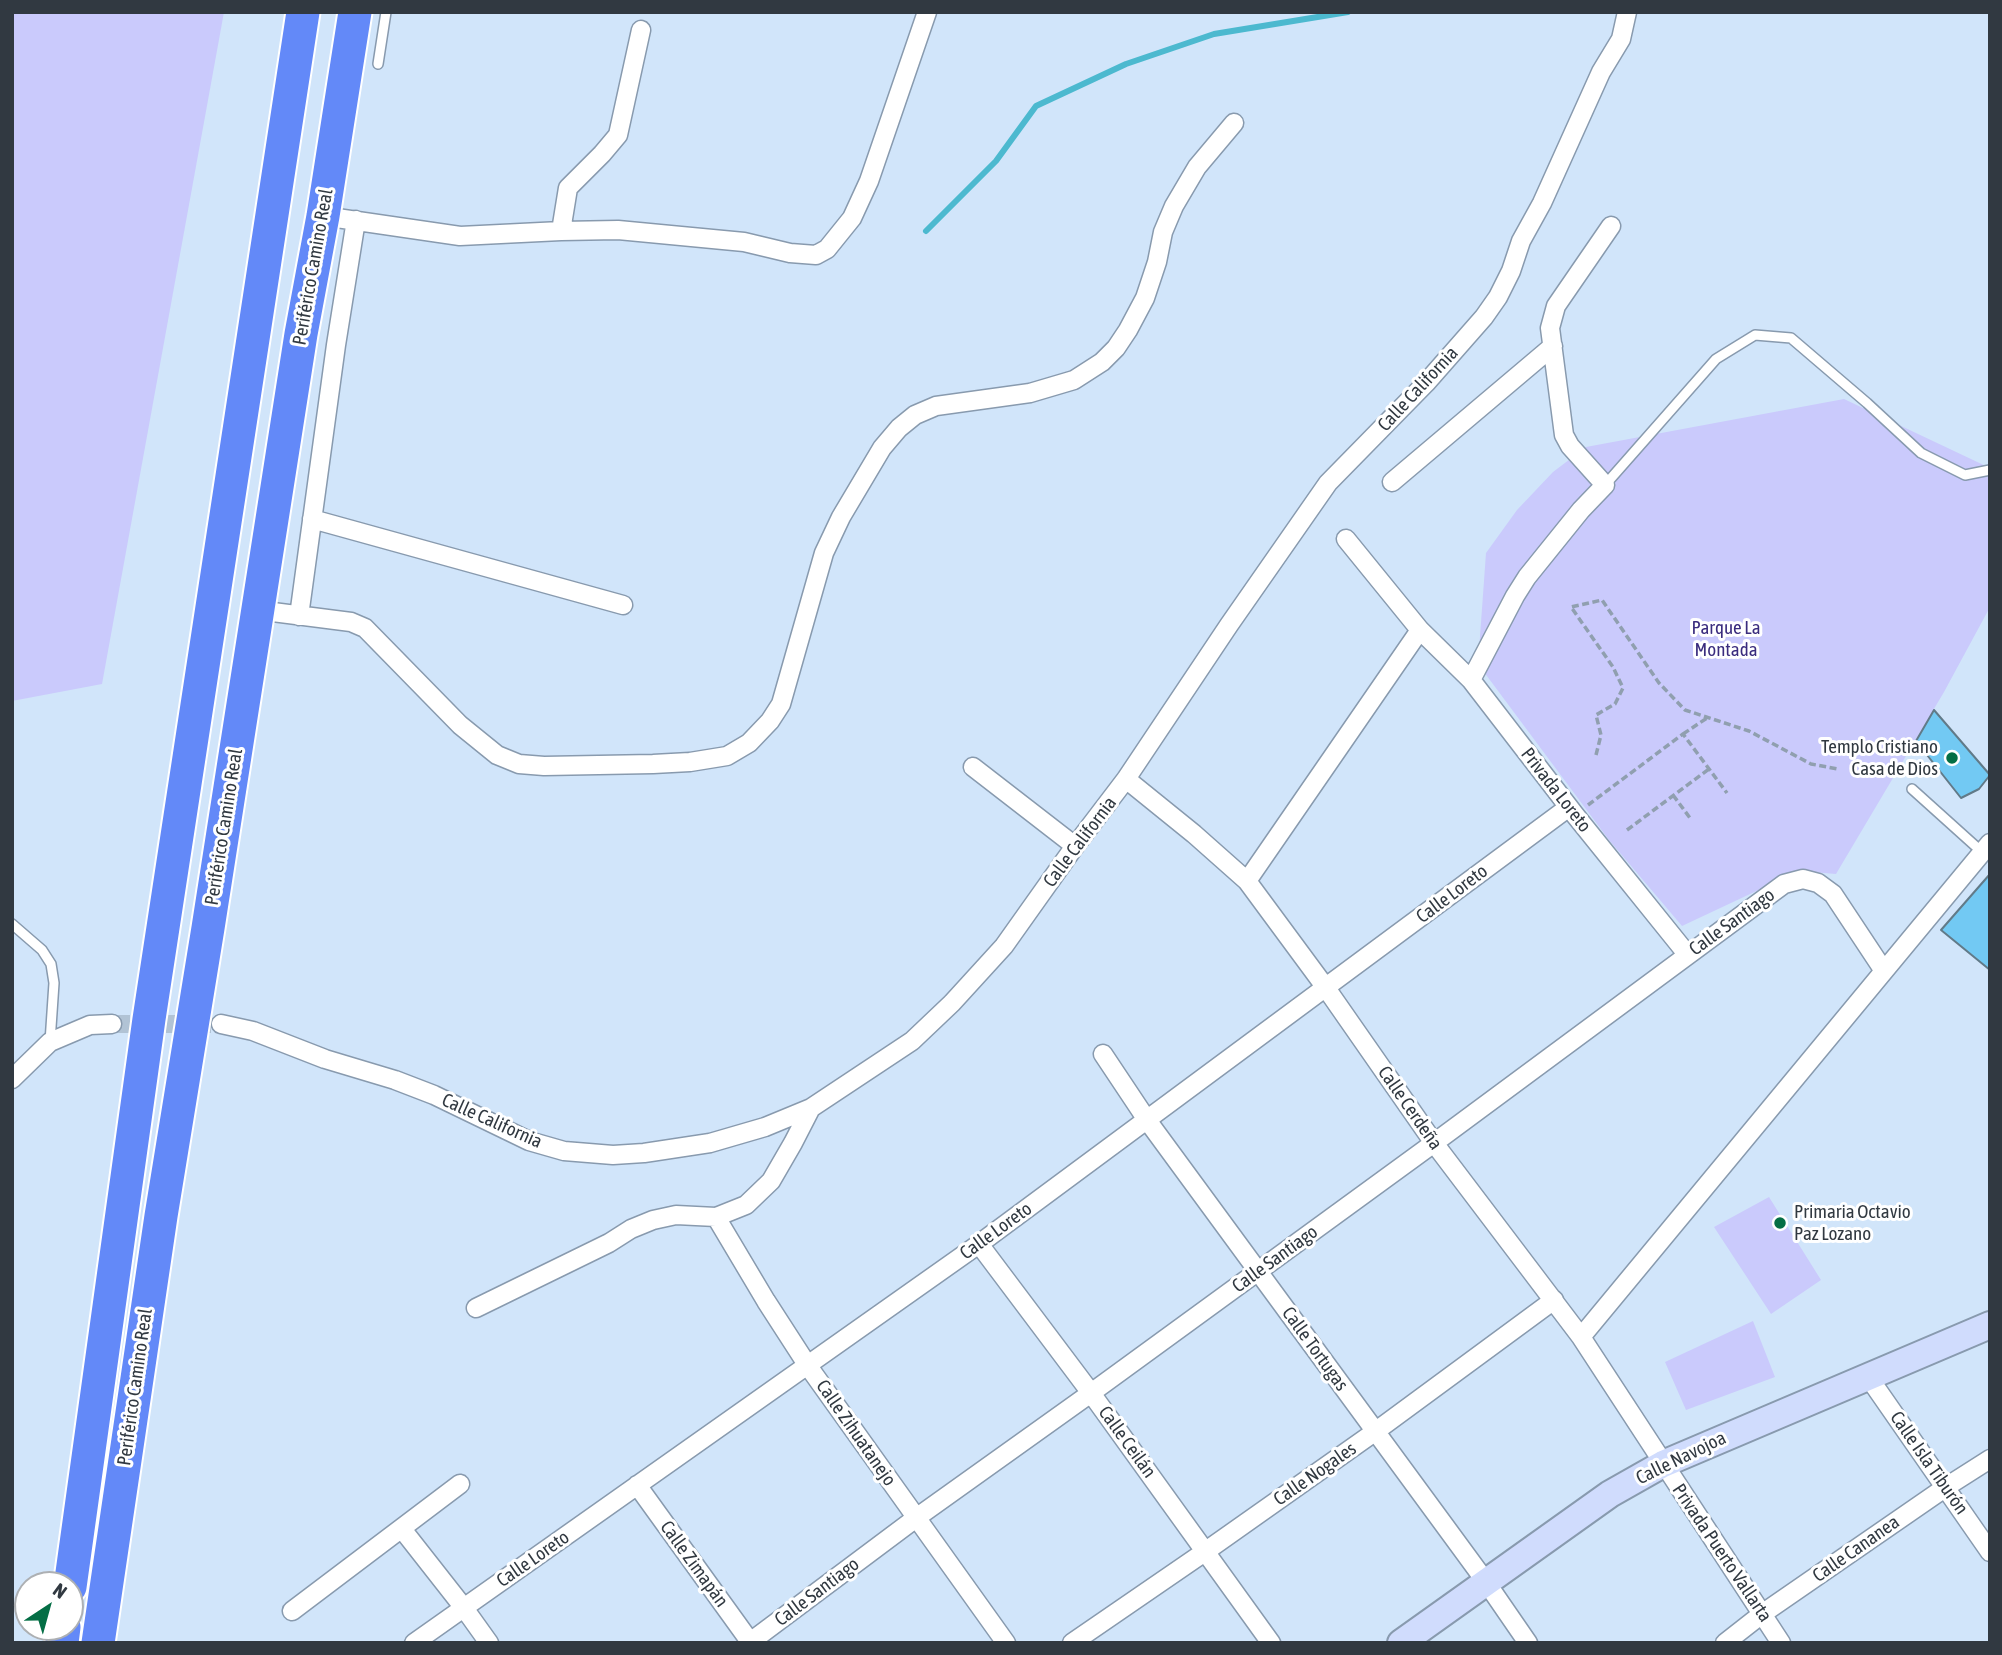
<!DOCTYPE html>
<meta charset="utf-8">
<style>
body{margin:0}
#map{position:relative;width:2002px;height:1655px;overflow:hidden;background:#d1e5fa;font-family:"Asap Condensed",sans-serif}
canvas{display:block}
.frame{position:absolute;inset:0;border:14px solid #313941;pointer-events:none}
.north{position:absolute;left:14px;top:1571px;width:70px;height:70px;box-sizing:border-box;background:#fff;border:2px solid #adb0b3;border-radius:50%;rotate:36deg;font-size:19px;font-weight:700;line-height:28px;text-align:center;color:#313941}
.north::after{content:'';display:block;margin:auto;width:24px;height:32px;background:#046e45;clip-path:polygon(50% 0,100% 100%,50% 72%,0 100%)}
</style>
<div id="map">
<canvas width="2002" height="1655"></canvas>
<div class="frame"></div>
<div class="north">N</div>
</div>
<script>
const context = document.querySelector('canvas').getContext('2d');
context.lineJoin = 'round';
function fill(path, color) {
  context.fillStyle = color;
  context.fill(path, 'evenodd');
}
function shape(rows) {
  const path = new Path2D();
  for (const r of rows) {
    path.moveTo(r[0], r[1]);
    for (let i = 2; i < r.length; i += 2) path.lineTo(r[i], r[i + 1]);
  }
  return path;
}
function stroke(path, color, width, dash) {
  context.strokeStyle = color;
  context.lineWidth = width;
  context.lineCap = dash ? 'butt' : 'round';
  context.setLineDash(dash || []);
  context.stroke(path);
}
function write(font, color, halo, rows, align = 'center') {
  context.font = font + ' "Asap Condensed",sans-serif';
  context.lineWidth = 6;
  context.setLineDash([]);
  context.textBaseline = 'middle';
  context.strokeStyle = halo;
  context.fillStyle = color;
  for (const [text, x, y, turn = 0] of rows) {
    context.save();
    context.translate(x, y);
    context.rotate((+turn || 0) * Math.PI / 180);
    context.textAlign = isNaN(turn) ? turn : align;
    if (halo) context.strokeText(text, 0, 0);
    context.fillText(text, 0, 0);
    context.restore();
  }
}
fill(shape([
 [12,12,224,12,102,684,12,701],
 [1844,399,1990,468,1990,607,1944,692,1836,874,1799,871,1682,926,1609,840,1478,664,1486,553,1517,510,1553,472,1586,447],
 [1769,1197,1821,1280,1771,1314,1714,1227],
 [1753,1321,1775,1377,1686,1410,1665,1362]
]), '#cacafc');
stroke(shape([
 [926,231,996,161,1036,106,1126,64,1214,34,1348,12]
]), '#4cb9cf', 6);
const building = shape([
 [1934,710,1990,775,1979,789,1961,798,1916,741,1934,710],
 [1990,874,1990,970,1941,930,1990,874]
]);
fill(building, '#72c9f3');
stroke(building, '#617a88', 2);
stroke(shape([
 [112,1024,221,1024]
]), '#b1c3d5', 18, [18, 9]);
const lane = shape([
 [378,64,386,12],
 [1605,485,1716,359,1755,335,1791,338,1867,403,1921,453,1965,475,1990,470],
 [1912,789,1982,852],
 [12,924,42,950,51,964,54,983,50,1042]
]);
const street = shape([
 [323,216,460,236,561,231,618,230,744,242,790,253,816,255,827,249,852,218,869,181,927,12],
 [561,231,568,188,602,154,618,135,641,30],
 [1392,482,1553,346],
 [312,519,623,605],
 [1346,539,1420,630,1471,680,1575,815,1687,954],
 [257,610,351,622,365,628,460,725,497,755,519,764,544,766,653,764,690,762,727,756,749,743,770,721,781,704,824,553,841,517,882,448,899,428,915,415,936,406,1030,393,1074,380,1102,362,1116,348,1128,330,1145,298,1157,262,1163,232,1174,206,1197,167,1234,123],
 [299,616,336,345,356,220],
 [1471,680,1515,596,1527,577,1581,510,1605,485,1570,446,1564,435,1550,328,1556,306,1611,226],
 [973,767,1075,846],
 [1126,779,1194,834,1247,881,1326,988,1434,1143,1581,1337,1781,1643],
 [1247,881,1420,630],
 [221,1024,253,1031,325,1059,395,1080,434,1095,529,1141,564,1151,613,1155,644,1153,710,1143,765,1127,811,1108,912,1041,952,1003,1004,946,1075,846,1126,779,1229,625,1328,483,1426,383,1484,317,1498,297,1511,271,1521,241,1542,203,1601,72,1621,39,1627,12],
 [1103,1054,1147,1120,1486,1582,1528,1643],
 [12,1079,50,1042,90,1025,112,1024],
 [716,1217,766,1301,808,1366,1006,1643],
 [979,1244,1091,1393,1271,1643],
 [476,1308,609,1243,631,1229,653,1220,676,1215,716,1217,746,1205,771,1181,793,1143,811,1108],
 [1581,1337,1990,843],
 [1867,1375,1990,1552],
 [637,1485,751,1643],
 [402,1529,464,1608,489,1643],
 [292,1611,460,1484],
 [414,1643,979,1244,1569,807],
 [749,1643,916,1518,1091,1393,1434,1143,1784,884,1803,879,1818,883,1833,894,1884,971],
 [1072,1643,1206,1551,1376,1431,1554,1300],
 [1725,1643,1762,1614,1946,1487,1990,1459]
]);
const secondary = shape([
 [1401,1643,1610,1494,1663,1464,1990,1325]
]);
const highway = shape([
 [70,1587,149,1019,303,12],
 [62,1643,64,1627],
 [98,1643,161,1216,208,928,301,334,323,216,355,12]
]);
stroke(lane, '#889aae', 12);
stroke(street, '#889aae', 21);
stroke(secondary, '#889aae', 30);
stroke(highway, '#fff', 37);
stroke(shape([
 [1683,734,1707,718],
 [1596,755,1601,735,1596,715,1615,704,1623,688,1613,667,1571,607,1602,600,1659,683,1685,710,1749,731,1811,764,1838,769],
 [1673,795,1690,818],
 [1588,805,1683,734,1727,793],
 [1627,830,1709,769]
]), '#909faf', 3.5, [7, 3.5]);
stroke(lane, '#fff', 9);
stroke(street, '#fff', 18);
stroke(secondary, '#d0dcfd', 26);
stroke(highway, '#6389f8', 33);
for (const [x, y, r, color] of [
 [1952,758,7,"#046e45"],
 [1780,1223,7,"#046e45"]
]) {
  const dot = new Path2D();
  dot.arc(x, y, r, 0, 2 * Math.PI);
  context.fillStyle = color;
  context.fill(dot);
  stroke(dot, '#fff', 2.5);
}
write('19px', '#313941', '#fff', [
 ["Periférico Camino Real",313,267,-80],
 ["Calle California",1418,389,-47],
 ["Privada Loreto",1556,790,52],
 ["Periférico Camino Real",224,827,-81],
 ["Calle California",1080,842,-53],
 ["Calle Loreto",1452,894,-37],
 ["Calle Santiago",1732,922,-36],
 ["Calle Cerdeña",1410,1108,55],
 ["Calle California",492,1121,24],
 ["Calle Loreto",996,1231,-36],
 ["Calle Santiago",1275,1259,-36],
 ["Calle Tortugas",1315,1349,54],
 ["Periférico Camino Real",135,1387,-82],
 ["Calle Zihuatanejo",856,1433,55],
 ["Calle Ceilán",1127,1442,54],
 ["Calle Navojoa",1681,1458,-26],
 ["Calle Isla Tiburón",1929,1463,55],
 ["Calle Nogales",1315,1474,-35],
 ["Calle Cananea",1856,1549,-35],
 ["Privada Puerto Vallarta",1722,1553,56],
 ["Calle Loreto",533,1559,-35],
 ["Calle Zimapán",694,1564,54],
 ["Calle Santiago",817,1592,-37]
]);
write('19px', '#3a2c7e', '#fff', [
 ["Parque La",1726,628],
 ["Montada",1726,650]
]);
write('19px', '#313941', '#fff', [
 ["Templo Cristiano",1938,747],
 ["Casa de Dios",1938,769],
 ["Primaria Octavio",1794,1212,"left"],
 ["Paz Lozano",1794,1234,"left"]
], 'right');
</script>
